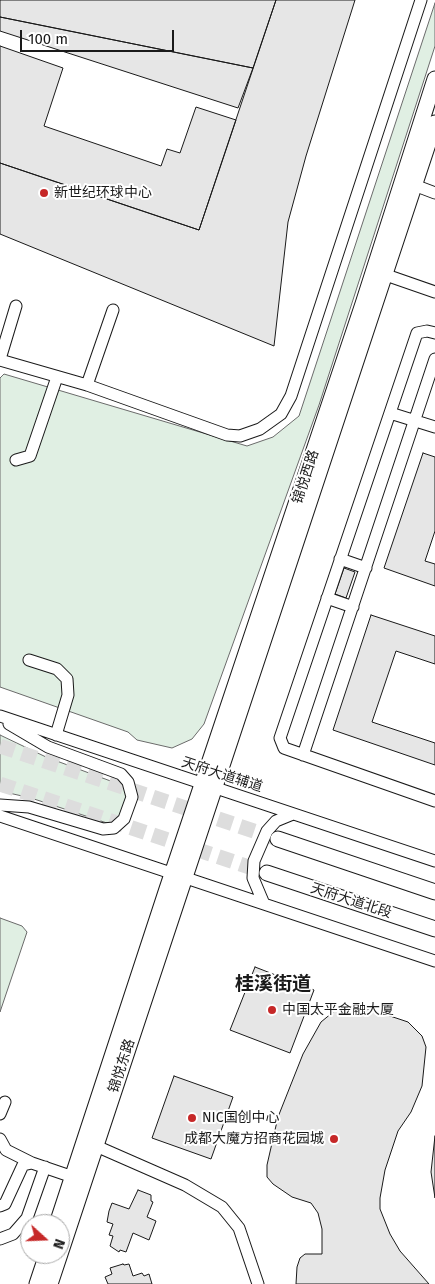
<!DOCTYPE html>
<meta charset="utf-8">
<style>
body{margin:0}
#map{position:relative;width:435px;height:1284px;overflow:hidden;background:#fff;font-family:"Fira Sans",sans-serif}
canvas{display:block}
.north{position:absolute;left:20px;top:1214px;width:50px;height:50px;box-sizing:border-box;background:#fff;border:1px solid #a3a3a3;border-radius:50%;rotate:110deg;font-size:14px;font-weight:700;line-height:20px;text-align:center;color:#1a1a1a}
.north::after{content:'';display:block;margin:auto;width:18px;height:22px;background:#c62828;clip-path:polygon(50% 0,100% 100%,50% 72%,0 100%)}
.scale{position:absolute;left:20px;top:30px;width:154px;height:22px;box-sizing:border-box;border:2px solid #1a1a1a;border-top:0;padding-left:6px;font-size:15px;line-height:18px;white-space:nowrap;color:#1a1a1a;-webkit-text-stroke:4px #fff;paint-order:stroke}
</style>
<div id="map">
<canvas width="435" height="1284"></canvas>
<div class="north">N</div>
<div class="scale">100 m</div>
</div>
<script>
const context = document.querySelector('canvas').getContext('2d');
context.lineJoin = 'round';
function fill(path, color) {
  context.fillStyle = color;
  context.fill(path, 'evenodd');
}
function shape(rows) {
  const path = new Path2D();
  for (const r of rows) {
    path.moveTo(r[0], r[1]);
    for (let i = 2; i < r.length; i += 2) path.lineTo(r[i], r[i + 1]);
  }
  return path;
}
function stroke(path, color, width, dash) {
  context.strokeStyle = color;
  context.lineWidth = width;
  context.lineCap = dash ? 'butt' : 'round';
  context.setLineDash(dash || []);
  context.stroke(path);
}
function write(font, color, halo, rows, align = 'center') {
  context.font = font + ' "Fira Sans","Noto Sans SC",sans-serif';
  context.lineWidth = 4;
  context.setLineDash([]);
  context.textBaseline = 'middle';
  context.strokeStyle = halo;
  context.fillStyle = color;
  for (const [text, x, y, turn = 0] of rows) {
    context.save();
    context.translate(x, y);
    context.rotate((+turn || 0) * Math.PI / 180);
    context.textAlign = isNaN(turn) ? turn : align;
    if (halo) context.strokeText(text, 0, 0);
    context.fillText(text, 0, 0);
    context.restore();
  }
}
const green = shape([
 [435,3,435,46,319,405,204,724,192,739,172,748,137,740,128,732,0,687,0,378,4,374,247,446,273,437,299,416,435,3],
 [0,735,46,757,124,786,128,795,119,819,107,823,31,798,0,791,0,735],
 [0,918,22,926,27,932,0,1012,0,918]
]);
fill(green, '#e0efe3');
stroke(green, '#6a6a6a', 1);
const building = shape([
 [0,0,276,0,253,68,0,17,0,0],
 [276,0,355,0,306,156,288,222,274,346,0,234,0,163,199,230,276,0],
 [0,17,253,68,238,108,0,31,0,17],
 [0,46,63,68,44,126,161,166,167,149,180,153,196,107,236,120,199,230,0,163,0,46],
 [423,453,435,457,435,531,425,561,435,564,435,586,384,568,423,453],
 [344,568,355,572,346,598,335,594,344,568],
 [371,615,435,636,435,664,396,651,372,722,435,743,435,765,333,730,371,615],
 [255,967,314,990,290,1053,230,1030,255,967],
 [338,1008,369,1009,408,1022,422,1036,426,1047,422,1086,411,1112,398,1131,385,1170,380,1198,380,1209,390,1234,400,1251,429,1284,296,1284,297,1267,300,1258,305,1254,322,1254,322,1229,318,1213,311,1203,292,1197,273,1184,267,1177,267,1165,278,1117,303,1054,321,1022,338,1008],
 [174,1076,233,1097,211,1159,152,1138,174,1076],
 [435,1136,435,1198,431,1172,435,1136],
 [138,1190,151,1195,151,1201,153,1202,147,1217,156,1221,149,1240,133,1233,126,1252,120,1250,119,1252,110,1246,113,1236,109,1235,113,1224,107,1222,109,1211,112,1203,129,1209,138,1190],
 [123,1264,124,1265,129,1264,133,1276,142,1273,144,1276,149,1274,152,1284,108,1284,105,1277,112,1274,110,1268,123,1264]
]);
fill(building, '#e6e6e6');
stroke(building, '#1a1a1a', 1);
stroke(shape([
 [0,746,278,839],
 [0,784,267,873]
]), '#ddd', 15, [15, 8]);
const minor = shape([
 [414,185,435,193],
 [386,275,435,292],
 [435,333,427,331,417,333,280,738,284,748,435,801],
 [0,359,16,306],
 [0,360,87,385,227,435,240,436,260,429,281,414,291,396,421,0],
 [87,385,113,310],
 [390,413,435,427],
 [16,460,30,456,57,377],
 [340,559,366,568],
 [327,598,353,607],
 [29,660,57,669,67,679,68,695,56,735],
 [0,716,435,861],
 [303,755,435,359],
 [0,805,29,807,103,829,114,828,124,819,132,797,128,782,121,774,48,747,9,724],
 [0,816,435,961],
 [264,904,253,878,254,861,267,831,276,821,293,814],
 [0,1114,5,1102],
 [0,1139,6,1150,32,1163],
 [96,1146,185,1185,222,1207,239,1228,258,1284],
 [0,1206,5,1204,23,1165,32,1163,73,1177],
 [0,1239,13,1234,27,1218,45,1167]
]);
const major = shape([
 [278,839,435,892],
 [267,873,435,929],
 [57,1224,167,889,363,304,435,79],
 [60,1254,435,123],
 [37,1284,47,1254],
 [50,1284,60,1254]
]);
stroke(minor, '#1a1a1a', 13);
stroke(major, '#1a1a1a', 17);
stroke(minor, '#fff', 11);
stroke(major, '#fff', 15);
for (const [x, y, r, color] of [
 [44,193,5,"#c62828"],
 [272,1010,5,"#c62828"],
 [192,1118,5,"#c62828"],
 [334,1139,5,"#c62828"]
]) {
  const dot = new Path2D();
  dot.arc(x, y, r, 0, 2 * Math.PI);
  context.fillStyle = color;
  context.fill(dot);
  stroke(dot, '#fff', 2);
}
write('14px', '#1a1a1a', '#fff', [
 ["新世纪环球中心",54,193],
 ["中国太平金融大厦",282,1010],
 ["NIC国创中心",202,1118],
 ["成都大魔方招商花园城",324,1139,"right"]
], 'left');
write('14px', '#1a1a1a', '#fff', [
 ["锦悦西路",306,477,-72],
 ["天府大道辅道",222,775,18],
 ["天府大道北段",351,901,18],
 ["锦悦东路",122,1066,-72]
]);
write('bold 19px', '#1a1a1a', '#fff', [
 ["桂溪街道",273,985]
]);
</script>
